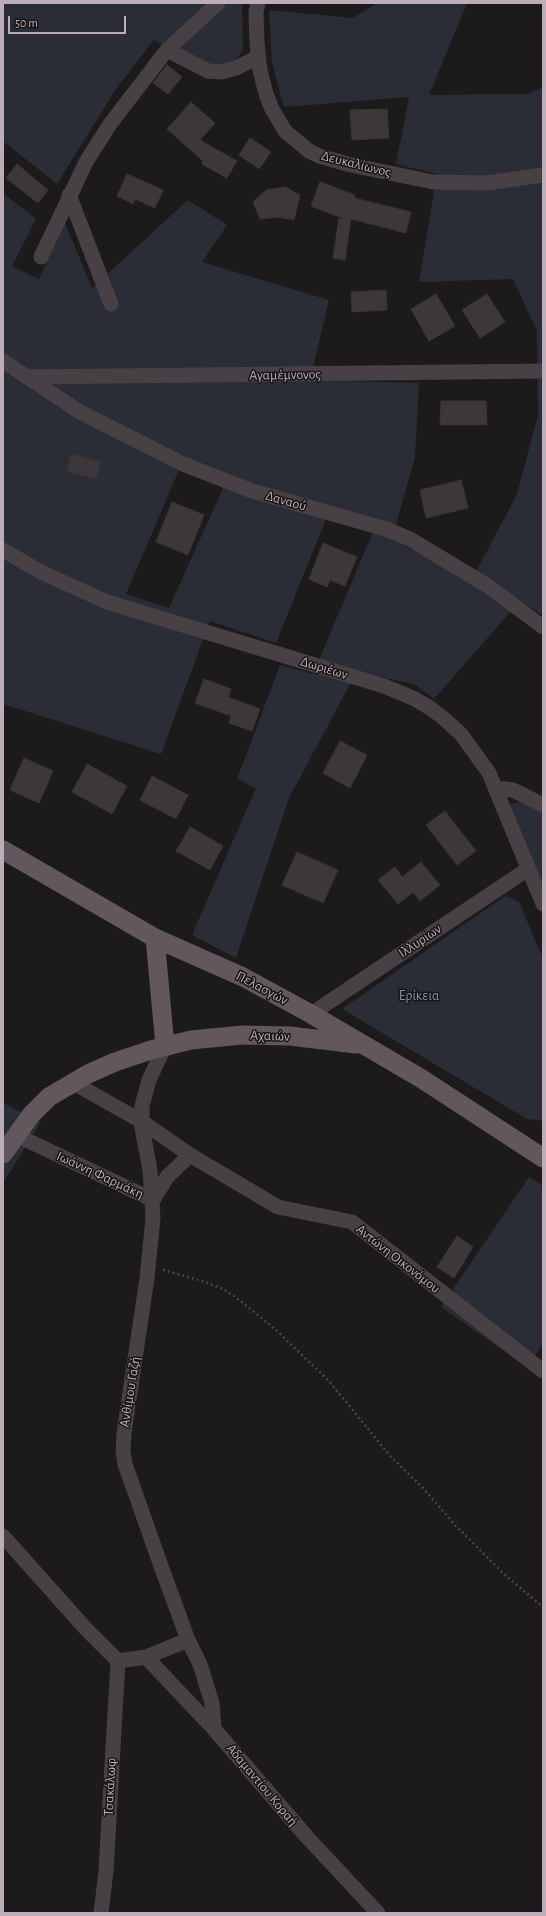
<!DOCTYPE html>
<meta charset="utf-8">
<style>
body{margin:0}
#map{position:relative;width:546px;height:1916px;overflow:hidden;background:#1d1a1b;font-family:"Alegreya Sans",sans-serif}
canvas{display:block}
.frame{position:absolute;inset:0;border:4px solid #bcadb8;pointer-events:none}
.scale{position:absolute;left:8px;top:16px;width:118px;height:18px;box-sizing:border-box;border:2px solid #bcadb8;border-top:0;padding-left:5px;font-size:12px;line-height:14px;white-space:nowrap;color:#bcadb8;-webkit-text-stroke:3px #181516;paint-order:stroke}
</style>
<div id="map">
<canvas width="546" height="1916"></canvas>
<div class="frame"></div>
<div class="scale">50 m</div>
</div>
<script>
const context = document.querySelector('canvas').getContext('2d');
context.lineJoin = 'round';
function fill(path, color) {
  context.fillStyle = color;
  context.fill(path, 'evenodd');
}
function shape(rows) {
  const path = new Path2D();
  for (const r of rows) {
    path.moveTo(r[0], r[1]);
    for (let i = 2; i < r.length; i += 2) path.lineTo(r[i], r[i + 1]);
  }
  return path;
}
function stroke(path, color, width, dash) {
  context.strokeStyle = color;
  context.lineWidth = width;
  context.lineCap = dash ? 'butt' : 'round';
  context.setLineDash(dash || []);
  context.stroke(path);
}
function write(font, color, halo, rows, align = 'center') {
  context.font = font + ' "Alegreya Sans",sans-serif';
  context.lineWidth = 3;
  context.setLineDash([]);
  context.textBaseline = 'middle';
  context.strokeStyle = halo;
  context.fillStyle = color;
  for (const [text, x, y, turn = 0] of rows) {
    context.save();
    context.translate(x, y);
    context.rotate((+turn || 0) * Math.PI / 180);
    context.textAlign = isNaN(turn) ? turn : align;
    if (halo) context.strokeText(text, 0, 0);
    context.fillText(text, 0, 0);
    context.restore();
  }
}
fill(shape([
 [3,3,242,3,243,51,227,68,189,60,154,40,116,89,57,184,3,141],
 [377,3,467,3,429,95,529,94,543,87,543,615,520,601,434,699,416,685,357,671,289,798,236,958,192,935,256,788,237,779,280,665,313,674,378,520,330,509,276,643,210,621,161,754,3,704,3,193,36,219,12,266,39,279,65,223,92,288,188,200,227,225,202,262,329,300,310,380,419,383,415,457,392,539,469,579,477,570,517,494,538,415,537,331,513,279,419,282,437,174,396,164,409,97,284,107,272,63,269,10,353,18],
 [184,458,229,475,169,608,126,594],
 [520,802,543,811,543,887,509,804],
 [505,896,519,902,543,959,543,1121,527,1119,342,1009],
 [3,1103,41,1122,3,1183],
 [529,1177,543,1186,543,1343,527,1367,441,1307]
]), '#2a2d35');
const building = shape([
 [167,65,182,77,168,94,153,83,167,65],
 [191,102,215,123,200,140,237,161,227,178,202,164,203,161,167,129,191,102],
 [387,109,389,138,352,140,350,110,387,109],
 [250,138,271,152,259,169,239,155,250,138],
 [17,164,48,190,38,203,6,178,17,164],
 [127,174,163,190,155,208,135,199,133,204,117,196,127,174],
 [320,182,355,195,354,198,411,212,406,233,351,219,345,260,333,258,339,218,345,219,311,206,320,182],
 [285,187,300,195,294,220,278,217,260,219,253,202,266,190,285,187],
 [386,290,387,310,352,312,351,292,386,290],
 [436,294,455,326,429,341,411,309,436,294],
 [487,294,505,322,480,338,462,310,487,294],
 [441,401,486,401,487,425,440,425,441,401],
 [71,454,101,462,96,479,67,472,71,454],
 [461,480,468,508,426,518,420,490,461,480],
 [172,502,204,515,188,555,156,542,172,502],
 [323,543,357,557,345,586,330,580,327,587,309,579,323,543],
 [204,679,231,689,228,697,260,709,252,731,229,723,231,716,195,703,204,679],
 [340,741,367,755,350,788,323,773,340,741],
 [24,758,53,771,39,803,10,790,24,758],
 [87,764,127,786,112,814,72,792,87,764],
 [152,776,188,795,176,819,140,800,152,776],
 [445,811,476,851,457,865,426,825,445,811],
 [190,827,223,846,210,870,176,851,190,827],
 [297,852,338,870,323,903,282,885,297,852],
 [421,862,440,885,420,901,413,892,398,904,378,880,395,867,402,877,421,862],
 [457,1236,473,1247,454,1278,437,1267,457,1236]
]);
fill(building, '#3c373a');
stroke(building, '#393436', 1);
stroke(shape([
 [163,1270,199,1280,223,1289,234,1296,275,1329,329,1381,391,1457,422,1487,455,1525,505,1575,543,1607]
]), '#4b4349', 2.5, [2, 3]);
stroke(shape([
 [258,3,256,12,257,43,260,70,266,94,272,109,285,131,309,151,319,156,351,165,433,182,487,183,543,175],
 [167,50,208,71,222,72,236,68,258,57],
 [69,195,111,304],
 [41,257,86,162,110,124,167,50,218,3],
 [3,361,80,412,183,464,252,491,386,529,410,539,488,586,543,627],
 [26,377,543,371],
 [3,550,43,573,107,602,384,686,415,699,430,708,441,716,461,734,489,773,543,904],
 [496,788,513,790,543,805],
 [311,1014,528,869],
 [165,1046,149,1080,142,1106,142,1128,150,1170,153,1218,147,1278,124,1433,123,1451,125,1464,161,1566,188,1640,200,1664,212,1703,214,1729],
 [72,1082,141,1121,190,1155,278,1207,352,1222,543,1371],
 [16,1135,153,1200,167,1177,190,1155],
 [3,1536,86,1629,118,1661],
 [146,1657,214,1729,307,1837,378,1913],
 [118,1661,146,1657,188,1640],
 [101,1913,106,1871,118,1661]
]), '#474044', 15);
stroke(shape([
 [3,850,155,938,243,977,311,1014,422,1079,543,1158],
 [155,938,165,1046],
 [3,1154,31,1115,49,1097,88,1074,115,1062,151,1050,191,1040,242,1035,290,1036,356,1044]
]), '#61575d', 19);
write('14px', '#bcadb8', '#181516', [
 ["Δευκαλίωνος",356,164,14],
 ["Αγαμέμνονος",285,375,-1],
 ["Δαναού",286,501,16],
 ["Δωριέων",324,668,17],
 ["Ιλλυρίων",420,941,-34],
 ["Πελασγών",262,988,28],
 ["Αχαιών",270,1036,2],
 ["Ιωάννη Φαρμάκη",100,1175,25],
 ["Αντώνη Οικονόμου",398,1259,38],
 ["Ανθίμου Γαζή",130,1392,-81],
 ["Αδαμαντίου Κοραή",262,1785,50],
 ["Τσακάλωφ",110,1787,-87]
]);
write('14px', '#8490a8', '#181516', [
 ["Ερίκεια",419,996]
]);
</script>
